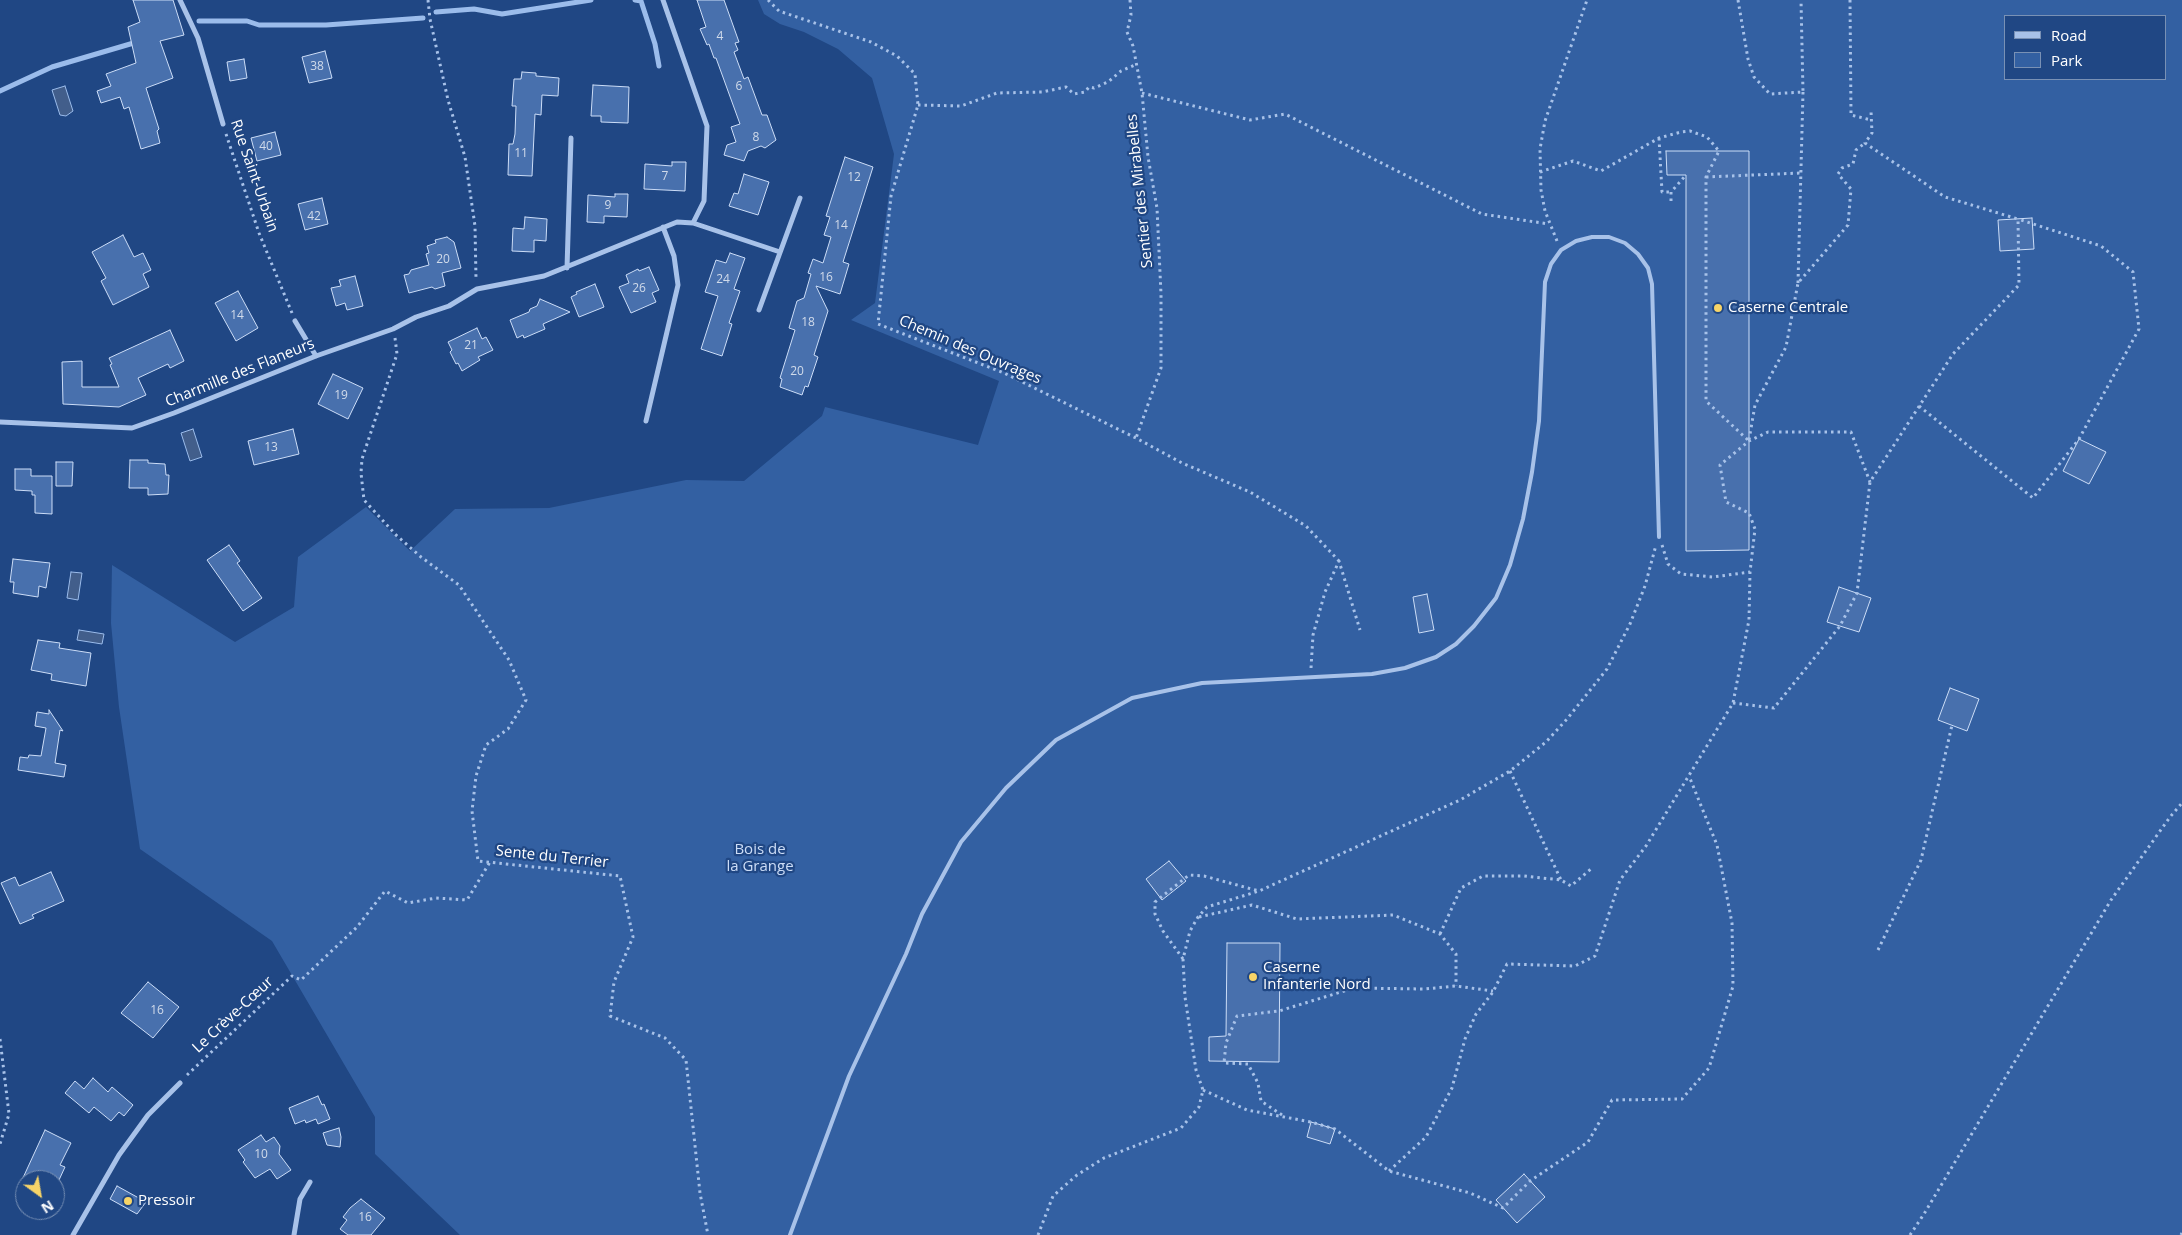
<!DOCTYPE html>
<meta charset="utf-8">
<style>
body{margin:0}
#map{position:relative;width:2182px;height:1235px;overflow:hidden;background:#204784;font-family:"Open Sans",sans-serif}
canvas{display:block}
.legend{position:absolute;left:2004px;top:15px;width:162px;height:65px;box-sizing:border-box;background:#204784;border:1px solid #7991b5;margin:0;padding:6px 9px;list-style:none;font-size:15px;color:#fff}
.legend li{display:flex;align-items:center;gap:10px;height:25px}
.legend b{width:25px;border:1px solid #7991b5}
.north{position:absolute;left:15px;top:1170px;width:50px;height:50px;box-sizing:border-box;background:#204784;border:1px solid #7991b5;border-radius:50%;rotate:148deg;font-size:14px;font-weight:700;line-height:20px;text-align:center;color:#fff}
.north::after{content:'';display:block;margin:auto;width:18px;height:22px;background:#f7d468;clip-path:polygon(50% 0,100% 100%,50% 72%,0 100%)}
</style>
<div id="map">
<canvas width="2182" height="1235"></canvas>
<ul class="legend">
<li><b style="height:6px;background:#a8c2e9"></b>Road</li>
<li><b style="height:14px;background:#3360a2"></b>Park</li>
</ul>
<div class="north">N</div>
</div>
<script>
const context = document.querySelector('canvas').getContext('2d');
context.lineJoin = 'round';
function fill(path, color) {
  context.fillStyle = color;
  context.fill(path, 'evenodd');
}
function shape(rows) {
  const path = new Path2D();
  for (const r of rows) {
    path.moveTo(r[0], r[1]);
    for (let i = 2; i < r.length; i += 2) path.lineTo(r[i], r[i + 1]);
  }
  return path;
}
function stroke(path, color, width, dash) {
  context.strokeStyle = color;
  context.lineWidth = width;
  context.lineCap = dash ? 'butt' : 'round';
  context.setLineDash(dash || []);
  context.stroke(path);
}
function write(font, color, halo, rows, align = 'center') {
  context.font = font + ' "Open Sans",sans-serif';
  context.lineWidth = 4.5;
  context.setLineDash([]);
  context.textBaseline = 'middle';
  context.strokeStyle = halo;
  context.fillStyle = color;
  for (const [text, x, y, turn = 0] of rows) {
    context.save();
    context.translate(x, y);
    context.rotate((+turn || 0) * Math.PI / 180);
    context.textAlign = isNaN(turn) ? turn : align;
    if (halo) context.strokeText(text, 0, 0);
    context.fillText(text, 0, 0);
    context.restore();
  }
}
fill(shape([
 [758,0,2182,0,2182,1235,460,1235,375,1154,375,1117,272,941,140,849,119,707,111,623,112,565,235,642,294,607,298,557,366,507,410,551,455,509,549,508,686,480,744,481,822,416,825,407,978,445,999,381,851,320,875,303,894,154,872,78,838,49,804,32,780,24,764,14],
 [2006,16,2166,16,2166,79,2006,79]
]), '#3360a2');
const water = shape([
 [65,86,73,111,66,116,60,115,52,90,65,86],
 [193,429,202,457,190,461,181,433,193,429],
 [71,572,82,573,78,600,67,598,71,572],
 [79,630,104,634,102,644,77,640,79,630]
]);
fill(water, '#425e8b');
stroke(water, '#9bbceb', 1);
stroke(shape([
 [635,0,641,1,655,44,659,66],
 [436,12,474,9,502,14,591,0],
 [199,21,247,21,259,25,326,25,423,18],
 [0,91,52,67,137,42]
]), '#9bbceb', 5);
const building = shape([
 [133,0,173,0,184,35,160,41,173,78,146,88,159,129,157,131,160,143,141,149,129,107,124,109,120,97,101,103,97,91,111,86,106,74,136,63,128,27,140,22,133,0],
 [697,0,724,0,739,42,735,43,738,50,734,52,744,79,748,77,762,115,767,115,776,140,765,148,761,146,748,151,744,161,724,155,727,145,736,142,731,127,740,124,716,58,714,58,709,44,707,45,700,29,706,27,697,0],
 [325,51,332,78,309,83,302,57,325,51],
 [244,59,247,78,230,81,227,62,244,59],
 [522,72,536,73,536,76,559,78,558,96,542,95,541,115,535,114,532,176,508,175,509,144,513,144,515,134,516,106,512,106,514,79,521,79,522,72],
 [593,85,629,87,628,123,601,122,601,116,591,116,593,85],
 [275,132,281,155,257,161,251,138,275,132],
 [1666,151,1749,151,1749,550,1686,551,1686,175,1667,175,1666,151],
 [845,157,873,167,843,262,849,264,840,294,816,286,828,311,814,355,818,357,808,387,805,386,802,395,780,387,782,379,780,378,795,330,789,328,797,301,804,298,811,274,808,273,813,259,823,263,831,237,824,235,830,217,826,216,845,157],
 [672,162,686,162,685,191,644,189,645,164,672,166,672,162],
 [744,174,769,182,758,215,729,206,734,193,738,194,744,174],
 [615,194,628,194,627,217,604,216,604,223,587,222,588,195,615,197,615,194],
 [322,198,328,224,305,230,298,204,322,198],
 [525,217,547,219,546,241,534,240,534,252,512,251,513,228,524,229,525,217],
 [2032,218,2034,249,2000,251,1998,220,2032,218],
 [123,235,134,257,143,253,151,270,143,274,149,287,113,305,101,281,106,278,92,252,123,235],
 [447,237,454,242,461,268,442,273,445,286,435,289,432,287,409,293,404,275,409,274,411,270,429,265,426,254,429,253,427,246,436,243,435,240,447,237],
 [730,253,745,258,734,289,740,291,729,323,732,324,722,356,701,349,718,296,705,292,716,260,726,263,730,253],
 [649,267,659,290,652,293,656,302,631,313,619,287,629,283,626,275,638,269,639,271,649,267],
 [355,276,363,306,347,310,345,303,336,306,331,288,341,286,339,280,355,276],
 [595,284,604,307,579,317,571,297,577,294,576,292,595,284],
 [238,291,258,328,236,341,215,303,238,291],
 [540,299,570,312,543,324,545,329,524,338,523,335,517,338,510,320,529,312,530,309,537,306,540,299],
 [477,328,482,339,486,337,493,350,478,357,480,360,462,371,458,363,456,364,450,352,452,350,448,342,477,328],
 [170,330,184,361,170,368,168,364,138,378,146,395,119,407,63,404,62,362,82,361,82,387,119,387,110,365,112,364,109,358,170,330],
 [333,374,363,388,348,419,318,404,333,374],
 [293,429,299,454,254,465,248,441,293,429],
 [2079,439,2106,452,2089,484,2063,471,2079,439],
 [130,460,148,460,148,463,165,464,166,475,169,475,168,494,148,495,148,488,129,488,130,460],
 [56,462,73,462,72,486,56,486,56,462],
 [15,469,31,469,31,476,52,476,52,514,35,513,35,495,32,495,32,491,15,490,15,469],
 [229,545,240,561,237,563,262,598,243,611,207,560,229,545],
 [13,559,50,563,46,588,39,586,38,597,13,593,14,582,10,582,13,559],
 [1839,587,1871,598,1859,632,1827,622,1839,587],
 [1427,594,1434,630,1419,633,1413,597,1427,594],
 [38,640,60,643,59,648,91,653,86,686,51,680,52,674,31,670,38,640],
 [1950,688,1979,699,1967,731,1938,720,1950,688],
 [49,710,63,731,60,730,55,763,66,765,64,777,18,770,20,757,28,758,29,755,41,756,46,728,35,726,37,712,49,714,49,710],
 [1169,861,1186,881,1162,900,1146,879,1169,861],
 [51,872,64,901,32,915,34,918,20,924,1,883,15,877,19,886,51,872],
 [1227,943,1280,943,1279,1062,1209,1061,1209,1037,1226,1036,1227,943],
 [148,982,179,1007,153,1038,121,1013,148,982],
 [93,1078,108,1092,112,1087,133,1105,124,1116,119,1112,111,1121,94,1107,89,1113,65,1093,75,1081,84,1089,93,1078],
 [318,1096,322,1105,324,1104,330,1119,318,1124,316,1119,306,1123,305,1120,295,1124,289,1108,318,1096],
 [1311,1122,1335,1129,1330,1144,1307,1137,1311,1122],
 [339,1128,341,1137,340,1147,327,1145,323,1133,339,1128],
 [45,1130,71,1143,60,1165,65,1167,59,1180,22,1180,45,1130],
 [261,1135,266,1142,274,1137,280,1146,279,1154,291,1170,277,1179,270,1169,255,1178,243,1162,245,1160,238,1150,261,1135],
 [1524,1174,1545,1197,1517,1223,1496,1200,1524,1174],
 [117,1186,146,1202,137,1214,110,1199,117,1186],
 [361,1199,385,1218,371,1235,348,1235,340,1229,347,1220,343,1217,350,1208,361,1199]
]);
fill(building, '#4870ad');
stroke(building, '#ccddf7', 1);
stroke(shape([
 [428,0,430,19,448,100,465,157,475,226,476,279],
 [768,0,779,11,871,42,897,56,915,74,918,105,891,196,878,324,1004,373,1136,438,1182,463,1250,492,1306,526,1339,561],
 [1130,0,1131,15,1127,32,1133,46,1142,93,1148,157,1157,208,1161,294,1161,368,1136,438],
 [1738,0,1748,59,1754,77,1770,94,1803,92,1801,0],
 [1850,0,1851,115,1871,120],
 [1142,93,1250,120,1285,114,1482,214,1549,224],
 [918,105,961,106,997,93,1042,92,1066,87,1074,94,1085,92,1089,87,1094,88,1108,82,1121,71,1137,64],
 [226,134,259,233,292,313],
 [1659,138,1662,192,1671,192],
 [1540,172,1573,161,1601,171,1659,138,1681,132,1690,131,1707,137,1719,151,1706,177,1706,401,1749,441],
 [1706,177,1801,173],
 [1671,201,1671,192,1686,175],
 [1557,241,1545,211,1541,190,1540,149,1545,121,1587,0],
 [1798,283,1803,92],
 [395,338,397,354,362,459,361,473,364,500,396,535,421,557,459,585,509,660,526,700,508,729,486,745,476,776,472,811,478,861,620,876,633,937,614,982,610,1016,665,1038,686,1060,700,1193,708,1235],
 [1919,406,2033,498,2079,439,2139,329,2133,272,2101,246,2018,219],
 [1749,440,1755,405,1786,347,1798,283,1848,225,1851,189,1838,174,1842,168,1853,164,1856,150,1865,143],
 [1662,545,1668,564,1681,574,1713,577,1750,572],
 [1311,668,1313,635,1325,592,1339,561,1360,630],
 [1733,703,1774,708,1840,626,1857,593,1870,482,1953,354,2019,285,2018,219,1945,197,1865,143,1872,133,1871,111],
 [1510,771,1561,880],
 [1199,917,1252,905,1297,919,1393,915,1440,934,1456,954,1456,986],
 [1440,934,1461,888,1483,876,1524,876,1561,880,1571,886,1592,868],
 [1878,950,1921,860,1952,725],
 [1183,959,1163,931,1155,914,1155,902,1189,875,1204,876,1259,891],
 [0,1039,9,1114,0,1144],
 [187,1075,292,976,301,980,357,927,385,891,408,903,436,898,467,900,490,862],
 [1203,1090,1247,1110,1311,1122,1335,1129,1389,1171,1470,1193,1503,1208,1530,1181,1588,1142,1612,1100,1682,1099,1709,1068,1733,986,1732,923,1717,845,1689,776],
 [1282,1115,1261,1101,1258,1083,1248,1064,1224,1063,1226,1043,1237,1016,1279,1011,1354,988,1424,989,1456,986,1493,991],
 [1389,1171,1426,1137,1452,1088,1465,1039,1476,1014,1493,992,1507,964,1575,966,1595,956,1620,880,1646,846,1733,703,1749,620,1750,572,1755,529,1749,513,1726,502,1720,465,1749,441,1768,432,1851,432,1870,482],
 [1038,1235,1053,1196,1077,1175,1104,1158,1181,1128,1199,1107,1203,1090,1196,1070,1185,997,1183,959,1190,931,1198,917,1207,907,1259,891,1460,800,1510,771,1546,742,1567,719,1607,669,1630,624,1645,586,1656,545],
 [1910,1235,1924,1214,2111,900,2170,817,2182,803],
 [2181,1235,2182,1233]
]), '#a8c2e9', 3, [2.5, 4]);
stroke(shape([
 [790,1235,849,1076,906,954,922,914,961,842,1006,788,1056,740,1132,698,1202,683,1372,674,1405,668,1436,657,1456,644,1474,626,1496,598,1510,565,1523,519,1532,472,1539,421,1545,282,1551,264,1561,250,1576,241,1592,237,1609,237,1625,243,1638,254,1648,268,1652,284,1659,537]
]), '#a8c2e9', 4);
stroke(shape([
 [180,0,198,38,223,124],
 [663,0,707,126,704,201,693,223],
 [567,268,571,138],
 [759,310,800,198],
 [295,321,316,356],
 [646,421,678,285,674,256,663,227],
 [0,422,132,428,174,413,316,356,393,329,416,317,449,306,477,289,544,276,677,222,693,223,780,252],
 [73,1235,119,1155,148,1115,180,1083],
 [294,1235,300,1199,310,1182]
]), '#a8c2e9', 5);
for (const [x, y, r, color] of [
 [1718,308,5,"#f7d468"],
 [1253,977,5,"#f7d468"],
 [128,1201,5,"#f7d468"]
]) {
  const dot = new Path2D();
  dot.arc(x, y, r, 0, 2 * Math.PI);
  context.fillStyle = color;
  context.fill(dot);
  stroke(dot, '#204784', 2);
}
write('12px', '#d1dbea', null, [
 ["4",720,37],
 ["38",317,67],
 ["6",739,87],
 ["8",756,138],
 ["40",266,147],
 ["11",521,154],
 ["7",665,177],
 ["12",854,178],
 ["9",608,206],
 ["42",314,217],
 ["14",841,226],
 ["20",443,260],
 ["16",826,278],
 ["24",723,280],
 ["26",639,289],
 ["14",237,316],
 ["18",808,323],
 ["21",471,346],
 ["20",797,372],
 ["19",341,396],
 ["13",271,448],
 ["16",157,1011],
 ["10",261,1155],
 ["16",365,1218]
]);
write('15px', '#fff', '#204784', [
 ["Rue Saint-Urbain",254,176,71],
 ["Sentier des Mirabelles",1140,191,-96],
 ["Chemin des Ouvrages",970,350,23],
 ["Charmille des Flaneurs",240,373,-22],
 ["Sente du Terrier",552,857,6],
 ["Le Crève-Cœur",233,1015,-43]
]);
write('15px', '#fff', '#204784', [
 ["Caserne Centrale",1728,308],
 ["Caserne",1263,968],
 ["Infanterie Nord",1263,985],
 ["Pressoir",138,1201]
], 'left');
write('15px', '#ccddf7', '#204784', [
 ["Bois de",760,850],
 ["la Grange",760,867]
]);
</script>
